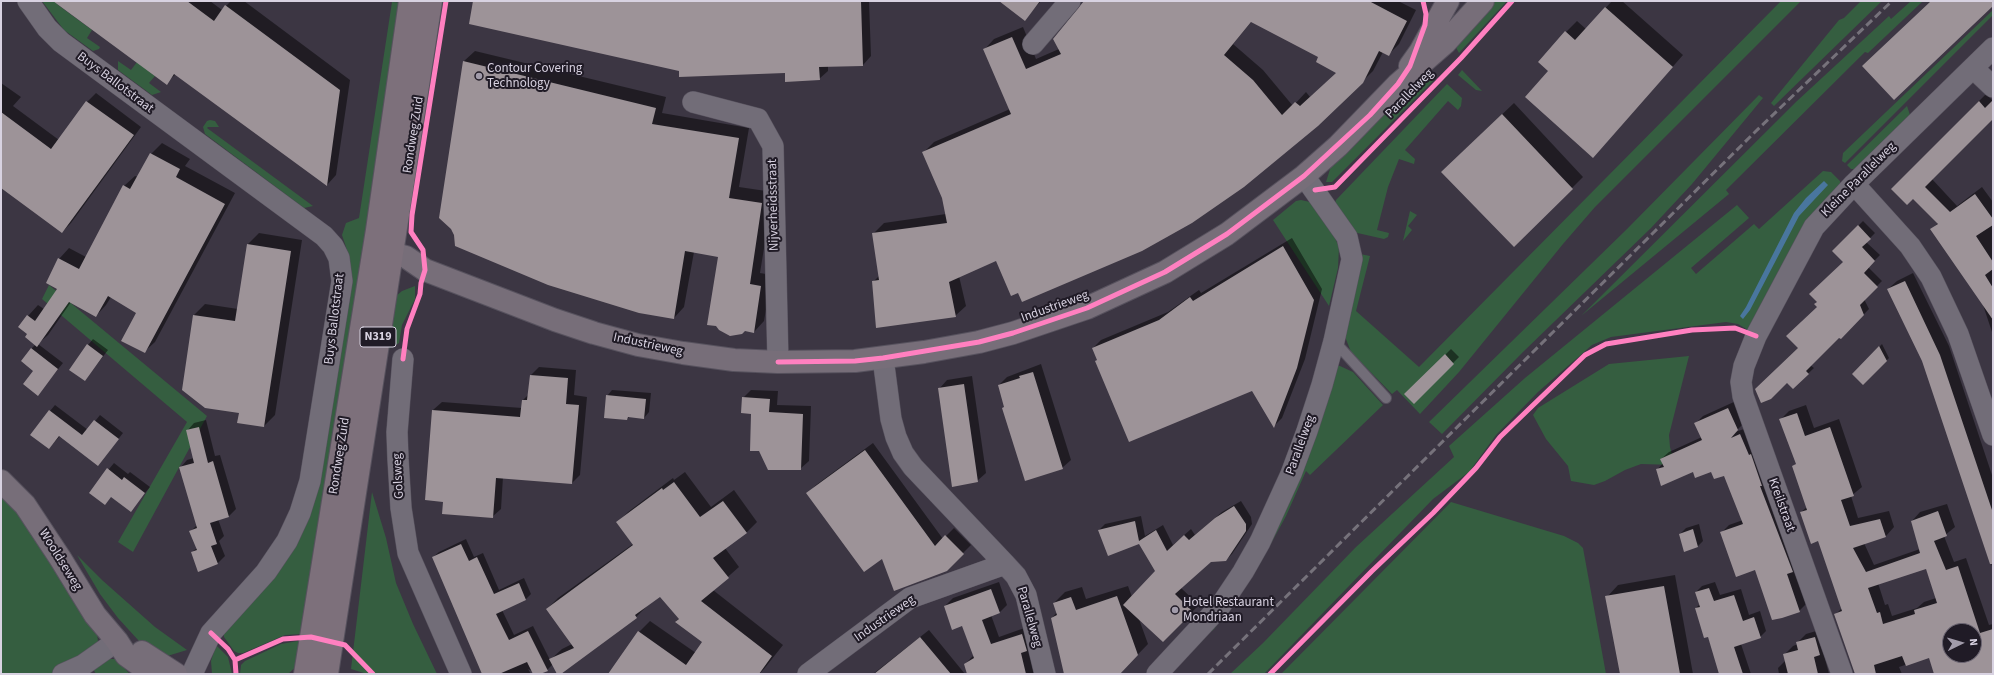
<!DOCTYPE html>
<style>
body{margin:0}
#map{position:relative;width:1994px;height:675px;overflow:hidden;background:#3c3643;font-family:"Source Sans 3",sans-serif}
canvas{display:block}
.frame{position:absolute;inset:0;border:2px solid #d8d2e1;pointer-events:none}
.north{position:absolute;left:1942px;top:623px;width:40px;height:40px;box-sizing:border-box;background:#201b26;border:1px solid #6a6471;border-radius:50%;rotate:85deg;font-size:11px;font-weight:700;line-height:16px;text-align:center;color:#d8d2e1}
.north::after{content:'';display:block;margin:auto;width:14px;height:18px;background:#a19baa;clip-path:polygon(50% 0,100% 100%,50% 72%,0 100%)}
</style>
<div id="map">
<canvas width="1994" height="675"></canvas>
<div class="frame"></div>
<div class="north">N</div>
</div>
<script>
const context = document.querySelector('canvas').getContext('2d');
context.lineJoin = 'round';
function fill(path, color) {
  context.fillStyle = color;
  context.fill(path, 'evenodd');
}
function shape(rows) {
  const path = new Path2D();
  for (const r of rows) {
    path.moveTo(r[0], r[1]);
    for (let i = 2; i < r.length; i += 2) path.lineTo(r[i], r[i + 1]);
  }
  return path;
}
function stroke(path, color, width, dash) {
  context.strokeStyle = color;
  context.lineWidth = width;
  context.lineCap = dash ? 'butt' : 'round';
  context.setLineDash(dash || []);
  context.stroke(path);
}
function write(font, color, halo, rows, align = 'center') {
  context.font = font + ' "Source Sans 3",sans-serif';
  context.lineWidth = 4;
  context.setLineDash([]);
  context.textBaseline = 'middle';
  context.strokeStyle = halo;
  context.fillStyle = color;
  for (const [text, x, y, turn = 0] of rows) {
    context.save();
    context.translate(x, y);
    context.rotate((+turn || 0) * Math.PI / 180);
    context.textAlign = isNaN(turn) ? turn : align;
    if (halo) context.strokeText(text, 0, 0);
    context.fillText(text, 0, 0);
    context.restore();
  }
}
fill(shape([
 [42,1,55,1,58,5,92,30,87,38,100,47,99,49,93,51,64,30],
 [1492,1,1507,1,1459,53,1453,42],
 [1781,1,1801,1,1595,207,1563,244,1459,372,1420,414,1397,390,1392,394,1351,352,1344,334,1360,254,1370,256,1356,311,1419,367],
 [1861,1,1882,1,1774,106,1771,103,1839,20,1844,18],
 [1911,1,1923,1,1868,53,1865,52,1726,190,1729,194,1581,316,1797,101,1889,16,1891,19],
 [392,2,405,3,301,634,285,635,243,653,238,653,234,651,224,637,224,631,290,552,348,253,342,235,346,223,359,218],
 [1993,10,1993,15,1845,163,1842,161,1843,153],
 [118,61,131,70,137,62,155,76,149,83,161,92,152,95,118,70],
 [1462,70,1482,91,1476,90,1458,75],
 [1423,72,1436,78,1332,182,1326,182,1331,166],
 [1447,84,1462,98,1461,106,1458,110,1448,101,1405,150,1415,159,1414,164,1399,159,1388,187,1377,230,1389,233,1388,237,1384,239,1353,232,1335,203,1336,200],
 [1759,95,1763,98,1692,184,1651,228,1523,352,1442,434,1429,422,1627,229],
 [1907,106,1911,118,1859,169,1851,169,1847,165],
 [210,120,215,121,219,127,208,127,207,128,313,206,304,208,205,134,203,127,207,121],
 [1823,171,1831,172,1840,181,1840,189,1748,330,1738,324,1726,322,1611,337,1592,345,1538,392,1496,435,1469,472,1433,499,1264,674,1230,674,1263,643,1356,547,1454,457,1449,446,1525,378,1737,205,1749,218,1691,268,1696,274,1754,224,1759,229],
 [1301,200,1310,202,1335,238,1339,247,1338,268,1329,306,1273,220,1296,201],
 [1410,211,1417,215,1408,226,1412,230,1403,241],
 [49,285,207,416,133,552,118,542,187,422,42,299],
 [415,286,415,299,402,325,399,343,388,349,396,296,402,291],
 [1689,356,1669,435,1670,447,1675,465,1641,464,1625,470,1605,481,1594,485,1571,481,1568,466,1546,439,1533,415,1538,408,1609,364],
 [1337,366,1340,366,1353,372,1383,405,1310,475,1306,471,1286,516,1261,562,1239,594,1215,628,1171,674,1212,631,1212,625],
 [1,492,13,504,97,632,98,642,82,660,52,674,1,674],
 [372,492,386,538,396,583,413,624,437,674,367,674,351,669],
 [1451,502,1564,536,1578,543,1583,548,1606,674,1281,674],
 [77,555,102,580,155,627,187,650,164,657,139,641,118,618,100,594],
 [298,641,305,642,300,663,288,674,240,674,241,665,245,661,281,644],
 [216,645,228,657,232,674,212,674,211,661],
 [107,659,123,659,125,669,130,674,96,674,93,669]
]), '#355e40');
fill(shape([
 [1824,181,1828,185,1799,216,1750,310,1743,319,1740,316,1746,307,1794,213,1806,198]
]), '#49769e');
fill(shape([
 [70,1,210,1,222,10,231,1,244,1,350,80,336,175,327,185,176,74,166,83],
 [473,1,869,1,871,56,863,65,828,66,828,71,819,79,786,72,680,70],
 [1001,1,1041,1,1024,20],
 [1086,1,1398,1,1416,10,1399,44,1389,54,1383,52,1373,71,1318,125,1018,292,997,260,959,276,966,306,955,316,873,282,879,276,873,234,884,223,946,214,943,198,924,152,934,142,1010,109,984,50,994,39,1023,27,1036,59,1059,49],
 [1252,21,1319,56,1337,73,1310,97,1306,92,1293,106,1263,70,1233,44],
 [1612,1,1622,1,1683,55,1604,145,1550,71,1566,32,1577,21,1586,29],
 [475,51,666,97,662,113,749,128,739,187,773,192,760,273,772,275,764,321,754,332,745,330,720,256,694,252,684,307,674,318,464,61],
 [1,83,21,97,13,106,59,140,87,102,96,93,141,127,71,223,62,232,1,187],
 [1986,94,1993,101,1993,117,1932,179,1957,206,1982,187,1993,202,1993,335,1982,302,1932,229,1938,223,1913,197,1892,189],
 [1514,103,1583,177,1514,246,1453,161],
 [162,143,190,159,185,166,235,193,155,342,144,352,138,312,111,297,106,305,96,316,71,302,48,335,38,344,63,363,38,394,31,349,36,344,28,334,28,316,38,305,44,309,59,289,59,259,69,248,86,257,124,186,135,176,138,177,151,154],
 [1863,221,1875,233,1866,242,1880,255,1868,267,1882,281,1864,299,1869,309,1841,338,1839,336,1810,365,1814,368,1793,388,1799,348,1818,307,1844,262,1833,251],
 [259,233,302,240,275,415,264,426,239,422,240,412,194,315,205,304,238,309,248,244],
 [1292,238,1322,289,1305,359,1282,418,1274,426,1253,390,1096,361,1098,359,1093,348,1101,340,1168,312,1199,290,1201,293],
 [1913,273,1949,346,1993,478,1993,569,1923,361,1888,289,1897,281],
 [93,339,108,350,85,380,88,345],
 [1882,344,1889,358,1863,384,1853,374],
 [1451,349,1459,357,1414,402,1406,394],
 [1041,364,1071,460,1062,468,1005,406,999,385,1007,377],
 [539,367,576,370,574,395,587,397,580,475,572,483,503,477,501,509,492,517,444,501,426,499,433,410,442,402,522,408,523,400,529,394,531,375],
 [972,376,986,473,977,481,939,389,947,380],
 [612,390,651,393,649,412,644,418,630,416,627,419,607,396],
 [751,390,778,391,777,405,811,406,809,461,800,469,752,413,743,398],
 [1736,401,1745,422,1735,432,1747,428,1806,604,1799,611,1722,532,1729,525,1743,520,1724,475,1712,471,1657,470,1663,463,1661,459,1669,452,1702,437,1696,423,1703,416],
 [55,405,88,430,100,415,123,433,98,465,60,436,49,448,50,411],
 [1806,405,1814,428,1839,419,1862,487,1851,496,1858,518,1889,511,1894,527,1886,536,1864,543,1874,565,1920,549,1912,521,1920,512,1947,504,1955,527,1944,536,1954,562,1966,558,1989,625,1993,624,1993,674,1935,674,1929,657,1899,667,1902,674,1856,674,1836,614,1842,608,1819,540,1801,512,1807,507,1794,466,1797,463,1780,420,1789,411],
 [1926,568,1936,598,1924,602,1917,608,1892,616,1888,604,1885,605,1878,583],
 [1950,631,1974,631,1974,655,1950,655],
 [206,420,215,456,220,455,236,509,229,516,218,519,224,536,219,541,225,556,217,564,192,552,197,548,191,531,197,525,180,468,187,460,194,458,187,431,194,423],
 [873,443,943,539,954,528,971,545,946,570,808,493,816,485],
 [114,463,128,474,130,472,150,487,131,510,112,496,90,492],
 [685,472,711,507,734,490,757,522,746,533,725,548,739,567,713,590,783,645,764,669,759,674,618,674,612,670,639,632,650,621,696,653,704,642,676,621,680,618,661,595,647,606,636,617,559,674,553,664,547,670,538,674,528,669,531,674,483,674,433,557,439,552,466,539,474,557,483,553,499,590,524,578,531,594,526,599,502,610,514,635,533,626,550,660,562,649,572,644,547,609,558,598,633,544,617,523,628,512,673,478,674,480],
 [1241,501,1251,517,1252,524,1232,554,1226,560,1210,561,1181,588,1199,605,1163,641,1139,619,1148,644,1119,674,1065,674,1052,618,1057,612,1054,603,1065,592,1082,587,1086,599,1128,586,1132,597,1156,571,1140,543,1099,530,1105,524,1141,516,1145,536,1163,525,1173,545,1191,529,1195,535,1222,512],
 [1699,524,1703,541,1698,546,1685,550,1680,534,1686,528],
 [1675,575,1693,674,1621,674,1607,597,1618,585],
 [999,582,1007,605,999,613,991,615,999,637,1030,626,1036,674,968,674,965,664,974,655,962,625,945,606,953,598],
 [1715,582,1720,595,1741,589,1749,615,1760,611,1766,631,1760,637,1741,644,1751,674,1720,674,1708,636,1696,608,1700,604,1696,592,1702,586],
 [1823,629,1823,651,1829,674,1779,674,1778,668,1786,660,1784,655,1793,646,1798,644,1797,643,1806,634],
 [929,630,965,674,873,674]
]), '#0007');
fill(shape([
 [53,1,187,1,214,21,225,5,340,90,327,186,174,74,167,85],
 [473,1,861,1,863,66,819,67,820,80,785,82,785,73,679,77,679,71,469,24],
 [999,1,1040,1,1025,21],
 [1084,1,1369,1,1407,21,1389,56,1379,51,1363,83,1318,126,1244,187,1192,223,1142,251,1022,302,1018,293,1011,296,996,261,949,282,956,317,876,328,872,281,879,280,872,233,947,223,942,198,922,152,1011,114,983,49,1012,37,1026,69,1061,54,1053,39],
 [1251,22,1318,57,1316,62,1336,73,1300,106,1295,102,1282,115,1253,80,1224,55],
 [1931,1,1993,1,1993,6,1894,100,1862,66],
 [1605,7,1673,67,1593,158,1525,97,1548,71,1538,62,1565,31,1575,40],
 [463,61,656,108,652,124,739,138,729,198,762,203,750,284,761,286,754,333,745,331,742,334,730,336,719,330,716,326,707,325,718,257,685,251,674,319,639,313,548,285,455,246,454,235,451,229,439,218],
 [1993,100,1993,119,1925,187,1950,212,1975,194,1993,219,1993,225,1976,236,1993,262,1993,269,1985,275,1993,288,1993,320,1930,229,1938,224,1913,199,1907,205,1891,189,1979,101,1985,108],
 [86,101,134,135,62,233,1,188,1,112,51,149],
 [1502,114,1573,189,1514,247,1441,172],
 [150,153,180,169,176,177,225,204,145,353,121,341,136,313,108,296,96,317,69,302,37,347,25,337,27,334,18,327,27,315,35,321,57,289,46,283,58,258,79,269,123,185,130,189],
 [1858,225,1871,239,1862,247,1875,261,1864,273,1878,287,1860,305,1864,315,1841,339,1839,338,1806,371,1809,374,1793,389,1787,383,1771,399,1761,403,1755,389,1798,348,1786,336,1817,307,1814,304,1817,302,1809,294,1843,262,1832,251],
 [247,244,291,251,264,427,237,423,239,413,205,408,182,390,193,315,235,321],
 [1283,246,1314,300,1297,368,1274,428,1252,391,1129,442,1095,361,1097,360,1092,348,1159,320,1190,297,1193,301],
 [1905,281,1940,355,1993,513,1993,564,1990,564,1922,361,1887,289],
 [87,344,103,356,85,381,69,370],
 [1879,346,1887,361,1863,385,1852,374],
 [31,348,58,369,38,396,23,384,33,371,21,361],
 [1445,354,1454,364,1414,404,1404,394],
 [1033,372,1063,469,1025,481,1002,408,1004,407,998,385,1020,378,1019,376],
 [530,375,568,378,566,404,579,405,572,484,496,478,493,518,442,514,443,502,425,500,432,410,520,417,522,400,527,400],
 [964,384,978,482,952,487,938,388],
 [606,395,646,399,644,419,628,417,627,420,604,418],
 [742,397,770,399,769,412,803,414,801,470,768,470,759,451,750,451,751,414,741,413],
 [1728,408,1738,430,1731,438,1740,434,1749,455,1751,454,1762,486,1760,486,1793,572,1787,574,1800,612,1782,618,1772,620,1755,570,1736,577,1720,532,1743,524,1724,476,1714,479,1711,472,1695,478,1693,472,1661,486,1656,469,1664,467,1660,459,1702,440,1694,423],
 [49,410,82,435,94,420,119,439,98,466,59,436,49,449,30,435],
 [1797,413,1805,436,1830,427,1854,496,1841,500,1850,526,1880,519,1886,537,1853,548,1866,572,1920,553,1911,521,1938,511,1947,536,1934,541,1946,570,1958,566,1980,633,1993,629,1993,674,1934,674,1929,658,1906,666,1902,656,1874,665,1876,674,1855,674,1834,614,1842,611,1818,541,1811,544,1800,512,1807,510,1792,466,1796,464,1779,419],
 [1926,569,1937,603,1914,610,1915,614,1883,624,1880,612,1877,613,1868,588],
 [1950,631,1974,631,1974,655,1950,655],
 [199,427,208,463,213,461,229,517,210,523,217,544,211,546,218,564,198,572,191,552,197,550,189,531,197,528,179,467,194,463,186,430],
 [865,450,935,546,945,535,964,554,947,571,894,591,882,559,864,572,806,493],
 [107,468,122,480,124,477,145,493,131,512,111,497,105,505,89,493],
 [674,482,700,517,723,501,747,533,713,558,729,578,701,601,772,656,759,674,608,674,638,631,686,665,702,642,675,622,679,619,660,597,635,615,637,618,561,674,557,674,549,659,574,648,546,609,633,545,616,522,662,488,663,490],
 [1234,506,1246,524,1246,531,1226,561,1211,562,1175,594,1193,612,1163,642,1123,605,1155,571,1139,544,1108,556,1098,530,1135,521,1139,541,1156,530,1167,551,1184,535,1189,540,1215,518],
 [1693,529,1698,547,1684,552,1679,534],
 [461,544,469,561,477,557,494,594,519,583,526,600,496,614,509,640,528,631,548,671,540,674,533,674,527,662,499,674,482,674,432,557],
 [1664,586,1680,674,1620,674,1605,596],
 [1709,588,1714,601,1734,595,1743,621,1754,617,1761,638,1734,647,1743,674,1719,674,1708,637,1704,638,1695,608,1700,607,1695,592],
 [991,589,1000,613,982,620,991,644,1022,634,1027,651,1021,653,1026,674,967,674,964,664,974,658,962,626,952,630,944,606],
 [1117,596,1138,655,1120,674,1064,674,1051,618,1057,615,1053,603,1071,597,1076,610],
 [920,637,951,674,874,674],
 [1815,637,1820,655,1814,657,1818,674,1788,674,1783,654,1798,650,1796,642]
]), '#9d9398');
const lane = shape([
 [1334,341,1386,398]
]);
const street = shape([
 [28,1,47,28,61,42,324,236,333,246,339,258,342,281,310,481,300,513,287,541,266,572,211,633,192,674],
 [1033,44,1070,1],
 [1973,68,1993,87],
 [693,102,758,119,773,146,778,362],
 [1854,184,1910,246,1931,277,1958,334,1993,435],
 [403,359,397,432,398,459,401,508,408,553,461,674],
 [1005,564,1016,576,1026,595,1045,674],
 [63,674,83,665,117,641],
 [808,674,910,598,1005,564,913,467,903,453,896,437,891,419,883,358],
 [1157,674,1221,605,1243,572,1260,542,1291,474,1307,431,1322,385,1334,341,1352,259,1347,237,1304,176],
 [1842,674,1743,396,1741,382,1744,366,1756,336,1814,227,1854,184,1993,48]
]);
const secondary = shape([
 [1410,66,1420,52,1448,1],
 [374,251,392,253,406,257,425,270,555,320,594,333,638,345,683,353,734,360,778,362,855,361,924,352,979,342,1013,333,1087,308,1165,272,1227,234,1304,176,1338,146,1398,84,1445,43,1483,1],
 [1,481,25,505,60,558,95,615,117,641,126,655,152,674],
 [142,652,176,674]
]);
const primary = shape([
 [305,674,377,230,410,1],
 [327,674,431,1]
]);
stroke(lane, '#57525e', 12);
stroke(street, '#57525e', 22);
stroke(secondary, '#57525e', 24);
stroke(primary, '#57525e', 24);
stroke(lane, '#726d78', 10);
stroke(street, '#726d78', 21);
stroke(secondary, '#776e79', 22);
stroke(primary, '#7d707b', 22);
stroke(shape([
 [1208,674,1755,132,1892,1]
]), '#76727b', 3, [8, 4]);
stroke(shape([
 [1315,190,1335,187,1461,58,1512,1],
 [403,359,407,329,420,294,421,283,425,270,423,250,411,232,412,215,446,1],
 [778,362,855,361,883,358,979,342,1013,333,1087,308,1165,272,1227,234,1304,176,1370,115,1398,84,1410,66,1425,25,1426,14,1423,1],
 [211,633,228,649,235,660,236,674],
 [235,660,283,639,311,637,345,645,373,674],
 [1270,674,1372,571,1433,513,1476,468,1500,437,1585,355,1606,344,1692,330,1735,328,1756,336]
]), '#ff80c0', 5);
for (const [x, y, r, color] of [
 [479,76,4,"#a19baa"],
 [1175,610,4,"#a19baa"]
]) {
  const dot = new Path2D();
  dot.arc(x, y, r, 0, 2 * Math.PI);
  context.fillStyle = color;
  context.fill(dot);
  stroke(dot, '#201b26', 1.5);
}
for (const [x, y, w] of [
 [378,337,36]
]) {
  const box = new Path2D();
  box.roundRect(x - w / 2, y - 10, w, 20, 3);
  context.fillStyle = '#201b26';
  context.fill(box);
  stroke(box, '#d8d2e1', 1);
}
write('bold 12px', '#d8d2e1', null, [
 ["N319",378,337]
]);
write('13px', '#d8d2e1', '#201b26', [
 ["Contour Covering",487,69],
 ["Technology",487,84],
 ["Hotel Restaurant",1183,603],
 ["Mondriaan",1183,618]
], 'left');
write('13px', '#d8d2e1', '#201b26', [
 ["Buys Ballotstraat",115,83,37],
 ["Parallelweg",1410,94,-46],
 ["Rondweg Zuid",414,135,-81],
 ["Kleine Parallelweg",1859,180,-45],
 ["Nijverheidsstraat",774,205,-91],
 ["Industrieweg",1055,307,-20],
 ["Buys Ballotstraat",335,319,-83],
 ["Industrieweg",648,345,12],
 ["Parallelweg",1301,445,-70],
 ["Rondweg Zuid",340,456,-81],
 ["Golsweg",399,476,-93],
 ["Kreilstraat",1781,505,70],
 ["Wooldseweg",60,560,58],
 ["Parallelweg",1029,617,74],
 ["Industrieweg",885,619,-35]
]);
</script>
